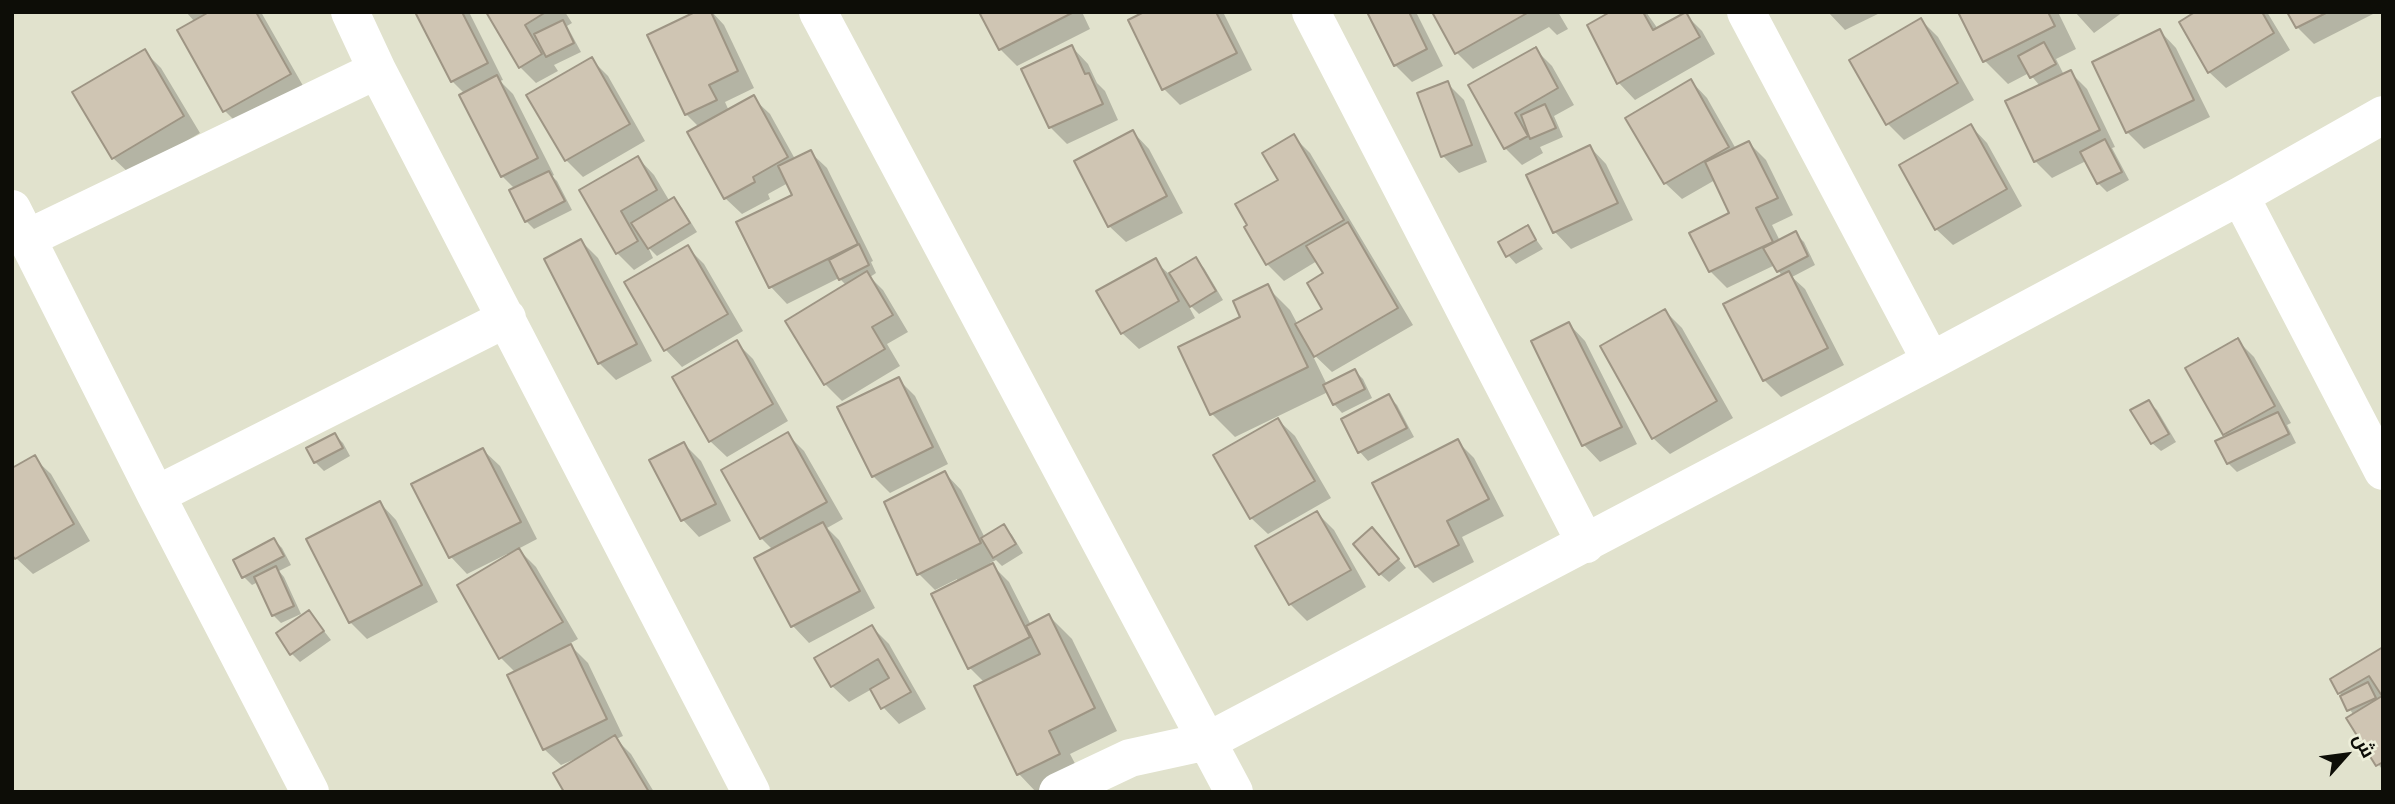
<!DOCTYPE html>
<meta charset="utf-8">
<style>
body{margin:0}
#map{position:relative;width:2395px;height:804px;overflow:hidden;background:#e1e2cd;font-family:Barlow,Cairo,sans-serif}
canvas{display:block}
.frame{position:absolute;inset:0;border:14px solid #0d0d07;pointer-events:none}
.north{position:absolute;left:2311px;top:720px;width:70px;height:70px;-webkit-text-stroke:5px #eeefda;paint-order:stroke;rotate:62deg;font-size:19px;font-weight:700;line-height:28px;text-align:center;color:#0d0d07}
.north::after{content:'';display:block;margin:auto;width:24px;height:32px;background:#0d0d07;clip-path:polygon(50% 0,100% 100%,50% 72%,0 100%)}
</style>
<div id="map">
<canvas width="2395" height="804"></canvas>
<div class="frame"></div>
<div class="north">ش</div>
</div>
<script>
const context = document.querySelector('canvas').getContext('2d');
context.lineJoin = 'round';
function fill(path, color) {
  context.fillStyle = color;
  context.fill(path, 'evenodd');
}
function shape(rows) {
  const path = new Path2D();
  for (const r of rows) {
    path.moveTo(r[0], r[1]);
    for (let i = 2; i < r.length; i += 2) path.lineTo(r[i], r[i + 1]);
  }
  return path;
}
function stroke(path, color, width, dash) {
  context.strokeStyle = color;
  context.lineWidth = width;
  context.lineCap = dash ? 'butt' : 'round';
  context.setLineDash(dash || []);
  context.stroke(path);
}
fill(shape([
 [186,12,261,12,306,91,241,127,225,111,195,22],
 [417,12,469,12,503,80,500,81,513,94,554,175,552,176,557,181,572,210,534,229,526,221,515,189,502,176,465,94,452,81],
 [488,12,565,12,572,23,567,26,581,52,554,65,558,71,536,83,520,67],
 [699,12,712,12,724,25,754,88,725,102,729,111,753,98,770,114,795,159,810,152,827,168,873,261,871,262,876,273,870,277,883,290,908,332,887,344,900,366,842,401,825,384,787,321,847,286,839,278,787,304,771,287,739,223,794,196,788,183,768,194,770,199,742,214,725,198,699,127,686,114],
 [988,12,1082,12,1090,29,1017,66,1000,49,983,15],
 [1148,12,1223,12,1252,70,1180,105,1164,89],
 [1369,12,1416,12,1443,66,1412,82,1395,65],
 [1434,12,1558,12,1568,29,1557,35,1549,27,1473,69,1457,53],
 [1613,12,1646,12,1658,29,1685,14,1702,31,1715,54,1635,100,1619,83,1590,26],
 [1828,12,1882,12,1845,30],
 [1960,12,2058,12,2076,49,2056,59,2064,75,2070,72,2087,89,2115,147,2112,148,2129,180,2107,192,2098,183,2086,161,2052,178,2035,161,2040,86,2029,73,2008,84,1985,61],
 [2075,12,2123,12,2094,33],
 [2198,12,2267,12,2290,50,2226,88,2209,72],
 [2289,12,2377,12,2314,44,2297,27],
 [1921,20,1938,37,1974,100,1904,140,1888,124],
 [2160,31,2176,48,2210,117,2144,149,2127,132],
 [1072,47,1088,64,1097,83,1105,91,1118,120,1067,144,1050,127,1023,70],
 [1535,49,1552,66,1574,105,1554,116,1563,137,1540,147,1543,153,1522,165,1505,148,1470,86],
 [144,51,161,68,200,133,130,174,113,158],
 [591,59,608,76,645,141,583,177,566,160,529,96],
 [1691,81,1707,98,1736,149,1749,143,1766,160,1793,215,1772,225,1780,241,1795,233,1804,242,1815,265,1792,277,1805,289,1844,365,1781,397,1764,380,1782,276,1775,265,1727,288,1710,271,1692,233,1732,214,1715,180,1682,199,1665,183],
 [1447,83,1464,100,1487,162,1459,173,1443,156],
 [1971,126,1987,143,2022,206,1953,245,1936,229],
 [1133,132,1149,149,1183,213,1126,242,1109,226],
 [1293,136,1310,153,1413,325,1332,372,1311,352,1327,385,1355,371,1363,379,1372,398,1342,413,1334,404,1328,392,1235,437,1212,414,1180,348,1243,317,1267,287,1290,310,1298,325,1325,309,1325,274,1317,261,1284,281,1267,264,1246,228,1280,181],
 [1590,147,1606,164,1633,220,1571,249,1555,232],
 [638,158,654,175,670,202,673,199,682,208,697,232,657,256,648,247,653,258,634,270,617,253,582,190],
 [1527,227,1543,249,1516,264,1508,255],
 [581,241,598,258,652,361,616,380,599,363],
 [688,248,704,264,743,331,682,367,666,350,627,283],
 [1195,259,1204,268,1223,300,1199,314,1186,301,1195,318,1139,349,1122,333,1155,261,1170,275],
 [1665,311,1682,328,1733,418,1670,454,1653,438],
 [1569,324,1585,341,1637,444,1600,462,1584,445],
 [2238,341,2254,357,2291,423,2287,425,2296,443,2237,472,2228,463,2228,437,2224,433],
 [736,342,753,359,788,421,727,457,710,441],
 [898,379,915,396,948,464,890,493,873,476],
 [1389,397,1397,405,1414,437,1368,461,1360,452,1343,420],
 [2148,402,2157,410,2176,442,2161,451,2152,443],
 [1278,420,1295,436,1331,498,1268,534,1251,518],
 [335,435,343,443,350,456,324,471,315,462,308,449],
 [788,435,804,451,843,519,827,528,839,540,875,608,809,643,793,626,773,550,761,538],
 [1457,441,1474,458,1504,516,1462,537,1474,562,1433,583,1416,566],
 [684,444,701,461,731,521,699,537,683,520],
 [483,450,500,466,537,539,518,549,536,567,578,639,569,644,588,663,623,736,616,739,631,754,654,792,566,792,576,761,575,759,561,765,544,749,515,672,501,658,508,557,507,554,467,574,451,557,413,484],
 [34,458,51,474,90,541,33,574,16,558],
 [945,473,961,490,985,538,1004,527,1012,535,1023,553,1002,566,996,560,990,563,1009,582,1031,625,1049,616,1072,639,1117,731,1070,754,1082,777,1053,792,1036,792,1019,774,985,683,970,668,957,579,935,590,919,574],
 [380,503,396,520,438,602,367,639,350,622],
 [1317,513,1334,530,1366,587,1307,621,1290,604],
 [1380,538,1406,568,1389,582,1380,574],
 [274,540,282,548,291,565,279,571,284,577,301,614,281,623,273,615,258,582,252,585,244,577],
 [309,612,331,640,300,662,292,654],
 [872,627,889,644,926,709,899,724,883,707,872,689,849,702,832,686],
 [2383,649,2383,771,2349,719,2354,716,2340,693]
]), '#0003');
const building = shape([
 [209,12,256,12,291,74,223,112,177,30,209,12],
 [415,12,462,12,488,63,451,82,415,12],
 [486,12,546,12,525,25,542,54,519,68,486,12],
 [695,12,711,12,738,71,709,85,717,100,685,115,647,35,695,12],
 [984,12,1074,12,999,50,980,14,984,12],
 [1144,12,1216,12,1237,53,1162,90,1128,20,1144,12],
 [1367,12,1409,12,1427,49,1394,66,1367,12],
 [1432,12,1529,12,1455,54,1432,12],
 [1610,12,1643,12,1653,30,1686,12,1700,37,1617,84,1587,25,1610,12],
 [1958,12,2048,12,2055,26,1983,62,1958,12],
 [2195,12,2262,12,2274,33,2208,73,2179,22,2195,12],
 [2287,12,2328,12,2296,28,2287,12],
 [1921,18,1958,83,1886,125,1849,60,1921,18],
 [563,20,574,43,546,57,534,34,563,20],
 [2160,29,2194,100,2126,133,2092,62,2160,29],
 [2044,42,2056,64,2030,78,2018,56,2044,42],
 [1072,45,1085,74,1089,73,1103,104,1049,128,1021,69,1072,45],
 [1536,47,1558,88,1515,113,1528,136,1504,149,1468,85,1536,47],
 [145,49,184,116,112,159,72,92,145,49],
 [592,57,630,124,565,161,526,95,592,57],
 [2071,70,2100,130,2034,162,2005,101,2071,70],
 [497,75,538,158,501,177,459,95,497,75],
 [1691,79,1729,147,1664,184,1625,118,1691,79],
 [1448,81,1472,145,1441,157,1417,93,1448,81],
 [754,95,788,157,753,177,755,182,724,199,687,132,754,95],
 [1545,104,1556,128,1530,139,1521,115,1545,104],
 [1971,124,2007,189,1935,230,1899,165,1971,124],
 [1133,130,1167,196,1108,227,1074,161,1133,130],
 [1294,134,1344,220,1266,265,1244,227,1247,225,1235,204,1278,180,1262,153,1294,134],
 [2105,139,2122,172,2097,184,2080,152,2105,139],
 [1749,141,1778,198,1756,208,1773,242,1709,272,1689,233,1729,213,1705,162,1749,141],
 [1590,145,1618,203,1553,233,1526,175,1590,145],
 [811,150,858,244,769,288,736,222,792,195,778,166,811,150],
 [638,156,657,190,621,211,638,241,616,254,579,190,638,156],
 [549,171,565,201,525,222,509,190,549,171],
 [674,197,690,223,648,249,631,223,674,197],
 [1348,222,1398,308,1314,357,1295,324,1322,309,1307,283,1323,273,1306,246,1348,222],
 [1528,225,1536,240,1506,257,1498,242,1528,225],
 [1796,231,1808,256,1777,272,1763,248,1796,231],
 [581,239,637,344,598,364,544,259,581,239],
 [859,244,869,265,839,280,829,260,859,244],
 [688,245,728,314,664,351,624,282,688,245],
 [1196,257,1216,291,1190,307,1169,273,1196,257],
 [1156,258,1179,301,1121,334,1096,291,1156,258],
 [867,271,893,315,872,327,885,349,824,385,785,321,867,271],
 [1789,271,1828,348,1763,381,1723,304,1789,271],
 [1268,284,1308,367,1210,415,1178,347,1240,317,1233,301,1268,284],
 [1665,309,1717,401,1652,439,1600,346,1665,309],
 [1569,322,1622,427,1582,446,1531,341,1569,322],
 [2238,338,2275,406,2223,435,2185,368,2238,338],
 [737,340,773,404,709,442,672,377,737,340],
 [1355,369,1365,389,1333,405,1323,385,1355,369],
 [899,377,933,447,872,477,837,407,899,377],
 [1389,394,1407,428,1358,453,1341,419,1389,394],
 [2149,400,2169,434,2151,444,2130,410,2149,400],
 [2278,412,2289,434,2227,464,2215,441,2278,412],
 [1278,418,1315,481,1250,519,1213,455,1278,418],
 [788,432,827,502,760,539,721,470,788,432],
 [335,433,343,448,314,463,306,448,335,433],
 [1458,439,1489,499,1447,521,1459,545,1415,567,1372,483,1458,439],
 [684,442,716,504,681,521,649,460,684,442],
 [483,448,521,522,449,558,411,484,483,448],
 [35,455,74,524,15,559,12,555,12,468,35,455],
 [945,471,981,543,917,575,884,502,945,471],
 [380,501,422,585,349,623,306,539,380,501],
 [1317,511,1351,570,1289,605,1255,546,1317,511],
 [823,522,860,591,791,627,754,558,823,522],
 [1004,524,1016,544,993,558,981,538,1004,524],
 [1372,527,1399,559,1379,575,1353,544,1372,527],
 [274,538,284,556,242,578,233,560,274,538],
 [519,548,563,622,499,659,457,585,519,548],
 [993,563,1030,637,968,669,931,594,993,563],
 [276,566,294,606,272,616,254,577,276,566],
 [309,610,324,631,290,655,276,633,309,610],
 [1049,614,1095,708,1049,731,1060,754,1017,775,974,686,1040,654,1026,626,1049,614],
 [872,625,911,692,881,709,870,689,889,678,878,659,831,687,814,658,872,625],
 [571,644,607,719,543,750,507,675,571,644],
 [2383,647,2383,762,2376,766,2346,718,2382,696,2369,676,2338,694,2330,679,2383,647],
 [2368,682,2376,698,2347,711,2340,696,2368,682],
 [615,735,649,792,564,792,553,773,615,735]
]);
fill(building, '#cfc5b3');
stroke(building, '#9e9584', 2);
stroke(shape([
 [350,12,377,70,751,792],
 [818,12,1234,792],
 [1311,12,1586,544],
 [1746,12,1931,361],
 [2240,196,2383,471],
 [12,209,156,495,310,792],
 [28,238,377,70],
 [156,495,507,318],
 [1058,792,1130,758,1208,741,1931,361,2240,196,2383,115]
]), '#fff', 38);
</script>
